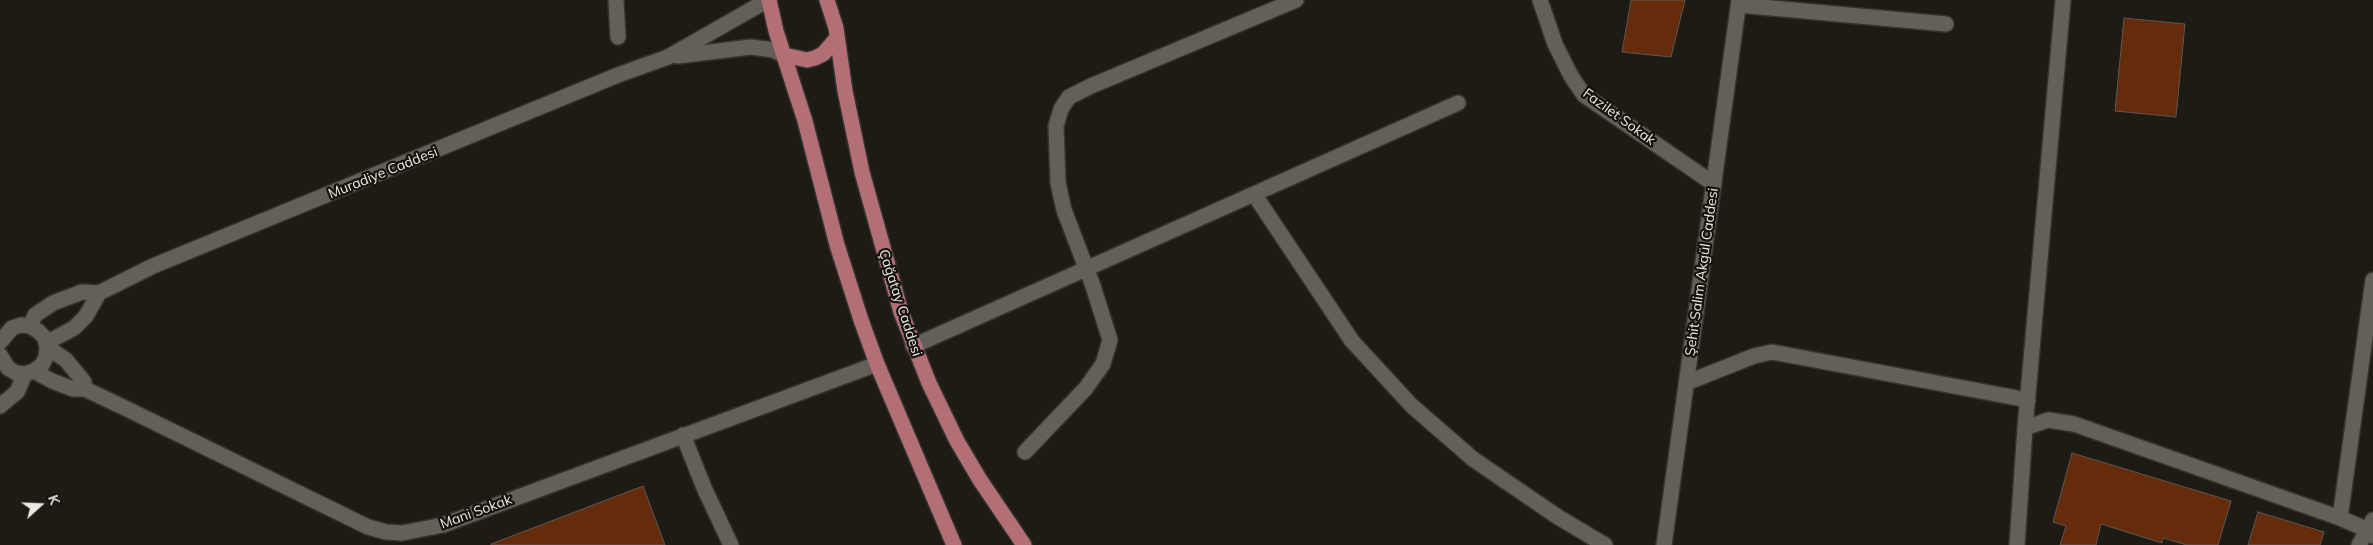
<!DOCTYPE html>
<meta charset="utf-8">
<style>
body{margin:0}
#map{position:relative;width:2373px;height:545px;overflow:hidden;background:#1e1a14;font-family:Mulish,sans-serif}
canvas{display:block}
.north{position:absolute;left:15px;top:480px;width:50px;height:50px;-webkit-text-stroke:4px #15110b;paint-order:stroke;rotate:70deg;font-size:14px;font-weight:700;line-height:20px;text-align:center;color:#ece9e4}
.north::after{content:'';display:block;margin:auto;width:18px;height:22px;background:#ece9e4;clip-path:polygon(50% 0,100% 100%,50% 72%,0 100%)}
</style>
<div id="map">
<canvas width="2373" height="545"></canvas>
<div class="north">K</div>
</div>
<script>
const context = document.querySelector('canvas').getContext('2d');
context.lineJoin = 'round';
function fill(path, color) {
  context.fillStyle = color;
  context.fill(path, 'evenodd');
}
function shape(rows) {
  const path = new Path2D();
  for (const r of rows) {
    path.moveTo(r[0], r[1]);
    for (let i = 2; i < r.length; i += 2) path.lineTo(r[i], r[i + 1]);
  }
  return path;
}
function stroke(path, color, width, dash) {
  context.strokeStyle = color;
  context.lineWidth = width;
  context.lineCap = dash ? 'butt' : 'round';
  context.setLineDash(dash || []);
  context.stroke(path);
}
function write(font, color, halo, rows, align = 'center') {
  context.font = font + ' Mulish,sans-serif';
  context.lineWidth = 4.5;
  context.setLineDash([]);
  context.textBaseline = 'middle';
  context.strokeStyle = halo;
  context.fillStyle = color;
  for (const [text, x, y, turn = 0] of rows) {
    context.save();
    context.translate(x, y);
    context.rotate((+turn || 0) * Math.PI / 180);
    context.textAlign = isNaN(turn) ? turn : align;
    if (halo) context.strokeText(text, 0, 0);
    context.fillText(text, 0, 0);
    context.restore();
  }
}
const building = shape([
 [1631,0,1685,0,1671,57,1622,52,1631,0],
 [2124,18,2185,24,2176,117,2115,111,2124,18],
 [2072,453,2231,501,2218,545,2187,545,2163,538,2162,543,2101,524,2096,545,2060,545,2066,526,2053,522,2072,453],
 [643,486,665,545,491,545,491,544,643,486],
 [2258,512,2324,532,2320,545,2248,545,2258,512]
]);
fill(building, '#642c0d');
stroke(building, '#5f5652', 1);
const minor = shape([
 [616,0,618,37],
 [1540,0,1555,44,1571,76,1584,95,1714,184],
 [1739,5,1946,24],
 [677,56,751,47,773,50,784,55],
 [1254,194,1352,341,1412,406,1473,459,1558,517,1605,545],
 [30,326,35,315,53,303,82,292,99,293,153,266,618,75,668,57,768,0],
 [0,342,12,328,21,325,30,326,38,331,45,338,47,347,46,357,42,365,34,371,25,374,16,373,8,368,0,355],
 [46,343,74,328,86,316,99,293],
 [913,346,1458,103],
 [47,347,66,360,84,382,85,389],
 [34,371,52,381,73,389,85,389,123,407,368,527,386,532,402,533,443,525,877,364],
 [1686,383,1754,356,1772,352,2028,400],
 [0,406,17,392,25,374],
 [2025,428,2048,420,2074,424,2340,518,2368,530,2373,536],
 [683,435,705,490,731,545],
 [1025,452,1086,388,1103,364,1110,340,1093,286,1064,210,1058,183,1056,126,1061,109,1069,97,1091,86,1296,0],
 [2340,518,2373,280],
 [1664,545,1739,0],
 [2017,545,2025,428,2063,0],
 [2359,545,2373,520]
]);
const major = shape([
 [769,0,776,31,805,121,837,245,861,320,877,364,954,545],
 [827,0,836,28,845,91,862,172,901,312,929,383,957,441,980,480,1024,545],
 [784,55,807,60,815,58,823,54,837,38]
]);
stroke(minor, '#36332f', 18);
stroke(major, '#36332f', 18);
stroke(minor, '#645f58', 15);
stroke(major, '#b27076', 15);
write('14px', '#ece9e4', '#15110b', [
 ["Fazilet Sokak",1619,117,36],
 ["Muradiye Caddesi",383,173,-22],
 ["Şehit Salim Akgül Caddesi",1702,272,-82],
 ["Çağatay Caddesi",900,303,72],
 ["Mani Sokak",476,512,-20]
]);
</script>
